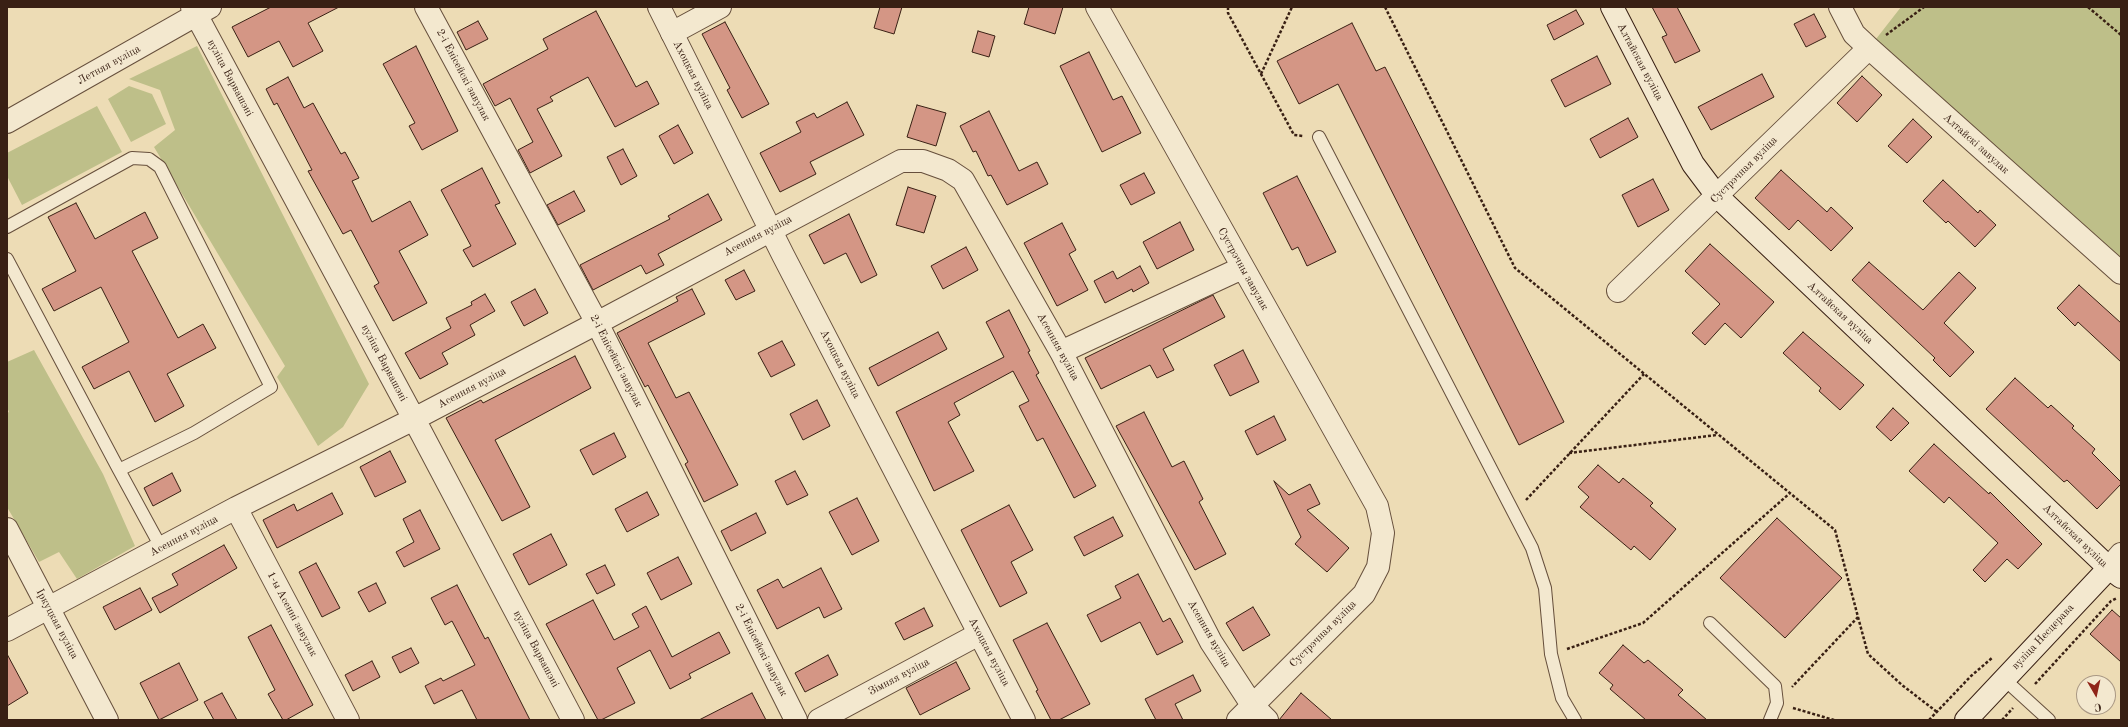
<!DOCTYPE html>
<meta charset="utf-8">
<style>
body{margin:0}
#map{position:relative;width:2128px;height:727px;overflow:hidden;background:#eddcb5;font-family:"Old Standard TT",serif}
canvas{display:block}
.frame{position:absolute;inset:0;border:8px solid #392014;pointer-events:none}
.north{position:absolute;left:2076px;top:675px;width:40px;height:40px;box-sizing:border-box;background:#f3e8cf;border:1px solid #a99884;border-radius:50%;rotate:171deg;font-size:11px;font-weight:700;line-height:16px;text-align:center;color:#392014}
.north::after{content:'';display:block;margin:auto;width:14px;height:18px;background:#8f2418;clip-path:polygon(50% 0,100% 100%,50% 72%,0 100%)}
</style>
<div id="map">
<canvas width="2128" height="727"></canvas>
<div class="frame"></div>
<div class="north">С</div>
</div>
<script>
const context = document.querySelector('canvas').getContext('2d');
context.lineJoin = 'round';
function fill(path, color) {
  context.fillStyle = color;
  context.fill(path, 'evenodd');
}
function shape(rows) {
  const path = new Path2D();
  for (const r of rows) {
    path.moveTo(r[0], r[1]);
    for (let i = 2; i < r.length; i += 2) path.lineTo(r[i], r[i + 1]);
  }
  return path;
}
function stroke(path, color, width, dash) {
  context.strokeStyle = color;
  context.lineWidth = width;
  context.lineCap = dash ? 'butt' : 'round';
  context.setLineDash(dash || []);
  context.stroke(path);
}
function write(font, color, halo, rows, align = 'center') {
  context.font = font + ' "Old Standard TT",serif';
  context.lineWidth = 3.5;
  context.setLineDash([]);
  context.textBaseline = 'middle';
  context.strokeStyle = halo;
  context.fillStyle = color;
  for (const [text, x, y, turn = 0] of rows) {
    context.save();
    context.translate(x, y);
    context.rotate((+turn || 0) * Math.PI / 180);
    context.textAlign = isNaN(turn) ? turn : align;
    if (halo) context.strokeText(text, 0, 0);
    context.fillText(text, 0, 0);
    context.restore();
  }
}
fill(shape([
 [1901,7,2121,7,2121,276,1869,48],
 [197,46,369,384,343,427,318,446,277,377,285,366,154,147,175,130,160,90,129,79],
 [129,86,152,94,166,124,131,142,108,99],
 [97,106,122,152,22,205,7,176,7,153],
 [34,350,103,474,135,546,77,579,59,552,39,562,7,507,7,413,9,412,7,407,7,362]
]), '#bebf89');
const building = shape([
 [271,7,339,7,308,23,323,51,293,67,279,41,248,57,232,27,271,7],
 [880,7,902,7,894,34,874,28,880,7],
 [1029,7,1063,7,1055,34,1024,24,1029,7],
 [1652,7,1677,7,1700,51,1675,63,1662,37,1667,35,1652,7],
 [1576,10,1584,24,1554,40,1547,25,1576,10],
 [596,11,636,87,647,81,659,104,615,127,588,77,550,97,553,101,537,109,562,156,530,173,518,150,533,142,510,98,495,106,483,84,548,49,543,39,596,11],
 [1814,14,1826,37,1806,47,1794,24,1814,14],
 [478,21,488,39,466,50,457,32,478,21],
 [725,22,769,104,742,118,727,90,730,88,702,34,725,22],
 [1352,23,1376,71,1385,67,1564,422,1519,445,1338,84,1299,104,1277,61,1352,23],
 [978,31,995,36,989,57,972,52,978,31],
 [416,46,458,131,422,150,409,126,415,123,383,64,416,46],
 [1089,52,1113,100,1122,96,1141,133,1102,152,1060,66,1089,52],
 [1597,56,1611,84,1565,107,1551,80,1597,56],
 [1762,74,1774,97,1711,130,1698,107,1762,74],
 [1862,76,1882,95,1857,122,1837,103,1862,76],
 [288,77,304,108,313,103,341,154,345,152,359,178,352,181,372,222,410,201,428,235,399,251,427,303,393,321,374,286,379,283,351,230,343,234,308,171,312,170,277,103,274,105,266,89,288,77],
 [847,102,864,135,810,162,816,174,780,192,760,153,801,132,796,122,814,113,817,118,847,102],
 [917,105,946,113,936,146,907,137,917,105],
 [989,111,1019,171,1037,162,1048,184,1007,205,991,175,988,176,976,151,973,152,960,126,989,111],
 [1628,118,1638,137,1600,158,1590,139,1628,118],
 [1913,119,1932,137,1907,163,1888,146,1913,119],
 [678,125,693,153,674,164,659,136,678,125],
 [623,149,637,176,621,185,607,157,623,149],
 [482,168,500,203,495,205,516,244,473,267,463,250,471,246,441,190,482,168],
 [1781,170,1827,212,1831,207,1853,228,1831,251,1798,220,1789,230,1755,198,1781,170],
 [1144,173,1155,193,1131,205,1120,185,1144,173],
 [1297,176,1336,252,1307,266,1298,247,1292,250,1263,193,1297,176],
 [1653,179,1669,210,1638,227,1622,195,1653,179],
 [1943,180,1978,213,1980,210,1996,225,1975,247,1948,221,1946,223,1923,201,1943,180],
 [908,187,936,196,924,233,896,225,908,187],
 [574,191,585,211,558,225,547,205,574,191],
 [708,194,722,220,658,254,664,265,646,274,641,265,593,290,580,265,670,219,668,216,708,194],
 [76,203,95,239,145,212,158,238,132,251,178,338,203,324,216,348,167,374,184,406,155,422,129,371,94,389,82,367,129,342,101,287,54,311,42,289,76,271,48,217,76,203],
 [849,214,877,275,861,283,846,253,824,264,809,235,849,214],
 [1180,222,1194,250,1157,269,1143,242,1180,222],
 [1062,223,1076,250,1069,254,1088,290,1057,306,1024,243,1062,223],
 [1710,244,1774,302,1741,338,1725,323,1705,345,1692,333,1720,304,1685,271,1710,244],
 [966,247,978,270,943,289,931,266,966,247],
 [1869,262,1923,310,1959,272,1976,288,1944,323,1974,352,1950,377,1933,360,1935,358,1852,280,1869,262],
 [1140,266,1149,283,1133,292,1132,289,1105,303,1094,281,1113,271,1117,279,1140,266],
 [744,270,755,291,736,300,725,280,744,270],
 [2079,285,2121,323,2121,362,2078,322,2075,326,2057,308,2079,285],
 [535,289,548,313,524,326,511,302,535,289],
 [692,289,705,314,648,343,676,398,689,392,738,485,704,502,685,464,688,462,648,385,645,387,617,333,678,301,676,297,692,289],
 [485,294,495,311,470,325,475,335,442,353,448,364,420,379,405,353,451,328,446,318,472,305,471,302,485,294],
 [1213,295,1225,317,1163,349,1174,370,1157,378,1150,365,1101,389,1085,358,1213,295],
 [1009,310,1030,351,1028,352,1039,373,1036,375,1096,486,1074,498,1043,438,1037,441,1019,406,1029,401,1013,371,954,403,960,415,948,422,974,471,934,491,896,412,1004,357,986,322,1009,310],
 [938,332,947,349,878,386,869,368,938,332],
 [1803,332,1864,385,1840,410,1819,391,1821,388,1783,353,1803,332],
 [782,341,795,365,771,377,758,353,782,341],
 [1243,350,1259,382,1230,396,1214,365,1243,350],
 [575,356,591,388,495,440,530,507,502,521,446,418,481,400,483,403,575,356],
 [2015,378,2048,408,2051,405,2074,426,2072,428,2095,449,2092,453,2121,482,2121,484,2097,509,2067,480,2064,482,1986,409,2015,378],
 [817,400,830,426,803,440,790,414,817,400],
 [1893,408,1909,423,1891,441,1876,427,1893,408],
 [1144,412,1172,467,1184,461,1203,499,1199,502,1226,554,1195,570,1116,426,1144,412],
 [1274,416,1286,440,1257,455,1245,431,1274,416],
 [614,433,626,457,593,475,580,450,614,433],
 [1934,444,1989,494,1990,492,2042,544,2018,569,2007,559,1985,582,1973,570,1998,543,1949,497,1944,503,1909,471,1934,444],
 [390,451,406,482,375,497,360,467,390,451],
 [1598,465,1619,483,1623,478,1653,503,1650,506,1676,529,1650,560,1634,546,1631,550,1580,507,1589,497,1578,487,1598,465],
 [795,471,808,495,787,505,775,481,795,471],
 [172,473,181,491,153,506,144,488,172,473],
 [1274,481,1289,495,1310,484,1320,504,1307,510,1349,548,1327,572,1295,544,1301,537,1274,481],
 [647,492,659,515,627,532,615,509,647,492],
 [332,493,343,514,277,548,263,520,294,504,297,511,332,493],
 [857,498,879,541,852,555,829,512,857,498],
 [1009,505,1033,550,1011,562,1027,593,1000,607,961,530,1009,505],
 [420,510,440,549,404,567,396,552,414,542,403,519,420,510],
 [756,513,766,533,731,551,721,531,756,513],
 [1113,517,1123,536,1084,556,1074,537,1113,517],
 [1777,518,1842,578,1785,638,1720,578,1777,518],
 [551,534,567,565,529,585,513,554,551,534],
 [224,545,237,568,160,613,152,598,178,585,172,574,224,545],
 [678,557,692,584,661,600,647,573,678,557],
 [316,563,340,608,322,617,299,572,316,563],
 [605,565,615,585,597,594,586,574,605,565],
 [821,568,842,609,824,618,819,607,777,629,757,590,778,579,783,588,821,568],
 [1138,574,1163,622,1170,618,1183,642,1157,655,1140,622,1101,642,1087,615,1121,598,1115,586,1138,574],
 [376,583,386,603,369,612,358,592,376,583],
 [457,585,485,639,488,637,530,720,477,720,462,690,434,704,425,686,441,678,443,681,475,665,452,621,445,625,431,598,457,585],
 [140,588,152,610,115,630,103,607,140,588],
 [593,600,614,640,639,627,632,614,646,606,672,657,719,632,730,653,689,674,691,678,670,689,650,650,617,668,635,703,601,720,598,720,546,624,593,600],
 [1253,607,1270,635,1243,651,1226,623,1253,607],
 [924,608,933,626,904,640,895,623,924,608],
 [2112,610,2121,618,2121,662,2090,634,2112,610],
 [1047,623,1090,704,1059,720,1051,720,1036,691,1038,690,1013,640,1047,623],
 [271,625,313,705,286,720,283,720,268,694,275,690,248,637,271,625],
 [1623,645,1644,663,1648,660,1683,690,1678,695,1707,720,1646,720,1610,689,1613,685,1599,673,1623,645],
 [411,648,419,663,400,673,392,657,411,648],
 [7,654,28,693,7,706,7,654],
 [828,655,838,675,805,692,795,673,828,655],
 [372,661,380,677,353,691,345,675,372,661],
 [956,662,970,689,920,715,906,688,956,662],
 [179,663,198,700,159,720,140,683,179,663],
 [1193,675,1201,691,1175,704,1183,720,1156,720,1145,699,1193,675],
 [222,693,237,720,214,720,204,702,222,693],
 [752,693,766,720,699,720,752,693],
 [1301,693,1332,720,1279,720,1301,693]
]);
fill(building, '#d49685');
stroke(building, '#392014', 1);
const service = shape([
 [1319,137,1532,548,1545,588,1551,654,1562,698,1575,720],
 [7,227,132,158,149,159,160,167,271,387,194,433,119,470,7,259],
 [119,470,162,549],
 [1710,623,1775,686,1777,703,1770,720],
 [2004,679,2049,720]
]);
const minor = shape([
 [192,7,414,419,573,720],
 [426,7,597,323,796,720],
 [1097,7,1377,506,1383,533,1378,567,1364,594,1238,720],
 [1840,7,1854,34,1869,48,2121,273],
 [672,33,720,7],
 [7,122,210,7],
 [1618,291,1869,48],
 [1061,352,1242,268],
 [236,508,348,720],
 [2109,568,2121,554],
 [7,630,236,508,414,419,597,323,901,161,923,161,948,170,963,180,1061,352,1211,642,1252,705,1267,720],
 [819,720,979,634]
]);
const tertiary = shape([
 [659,7,783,255,1024,720],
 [7,529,107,720]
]);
const secondary = shape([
 [1612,7,1693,164,1717,196,2109,568,2121,577],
 [1966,720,2109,568]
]);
stroke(service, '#664f3c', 14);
stroke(minor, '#664f3c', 24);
stroke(tertiary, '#664f3c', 24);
stroke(secondary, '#392014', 24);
stroke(shape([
 [1228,7,1228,13,1294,135,1303,136],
 [1385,7,1515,268,1835,530,1858,617,1792,687],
 [2088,7,2121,35],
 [1886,35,1924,7],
 [1261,74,1292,7],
 [1569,453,1717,435],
 [1526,500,1644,374],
 [1858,617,1868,654,1902,685,1937,712],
 [1567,649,1643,623,1790,493],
 [2035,684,2111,601,2117,598],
 [1793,708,1834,720],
 [1929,720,1971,676,1992,658],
 [2002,720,2013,708]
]), '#392014', 2.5, [3, 2]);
stroke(service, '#f3e8cf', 12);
stroke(minor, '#f3e8cf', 22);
stroke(tertiary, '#f3e8cf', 22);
stroke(secondary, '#f3e8cf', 22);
write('11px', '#392014', '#f3e8cf', [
 ["Алтайская вуліца",1640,62,62],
 ["Летняя вуліца",109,65,-29],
 ["2-і Енісейскі завулак",463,75,62],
 ["Ахоцкая вуліца",693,75,63],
 ["вуліца Варвашэні",230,78,62],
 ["Алтайскі завулак",1976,144,42],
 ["Сустрэчная вуліца",1744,170,-45],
 ["Асенняя вуліца",758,236,-28],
 ["Сустрэчны завулак",1243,269,61],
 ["Алтайская вуліца",1840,313,43],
 ["Асенняя вуліца",1058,347,61],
 ["2-і Енісейскі завулак",616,361,63],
 ["вуліца Варвашэні",384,363,62],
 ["Ахоцкая вуліца",840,364,63],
 ["Асенняя вуліца",472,388,-28],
 ["Асенняя вуліца",184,536,-28],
 ["Алтайская вуліца",2075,536,44],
 ["1-ы Асенні завулак",292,614,62],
 ["Іркуцкая вуліца",57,624,62],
 ["Асенняя вуліца",1209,634,60],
 ["Сустрэчная вуліца",1323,634,-45],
 ["вуліца Несцерава",2043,637,-47],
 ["вуліца Варвашэні",536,649,62],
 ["2-і Енісейскі завулак",761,650,63],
 ["Ахоцкая вуліца",989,652,62],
 ["Зімняя вуліца",899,677,-28]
]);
</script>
